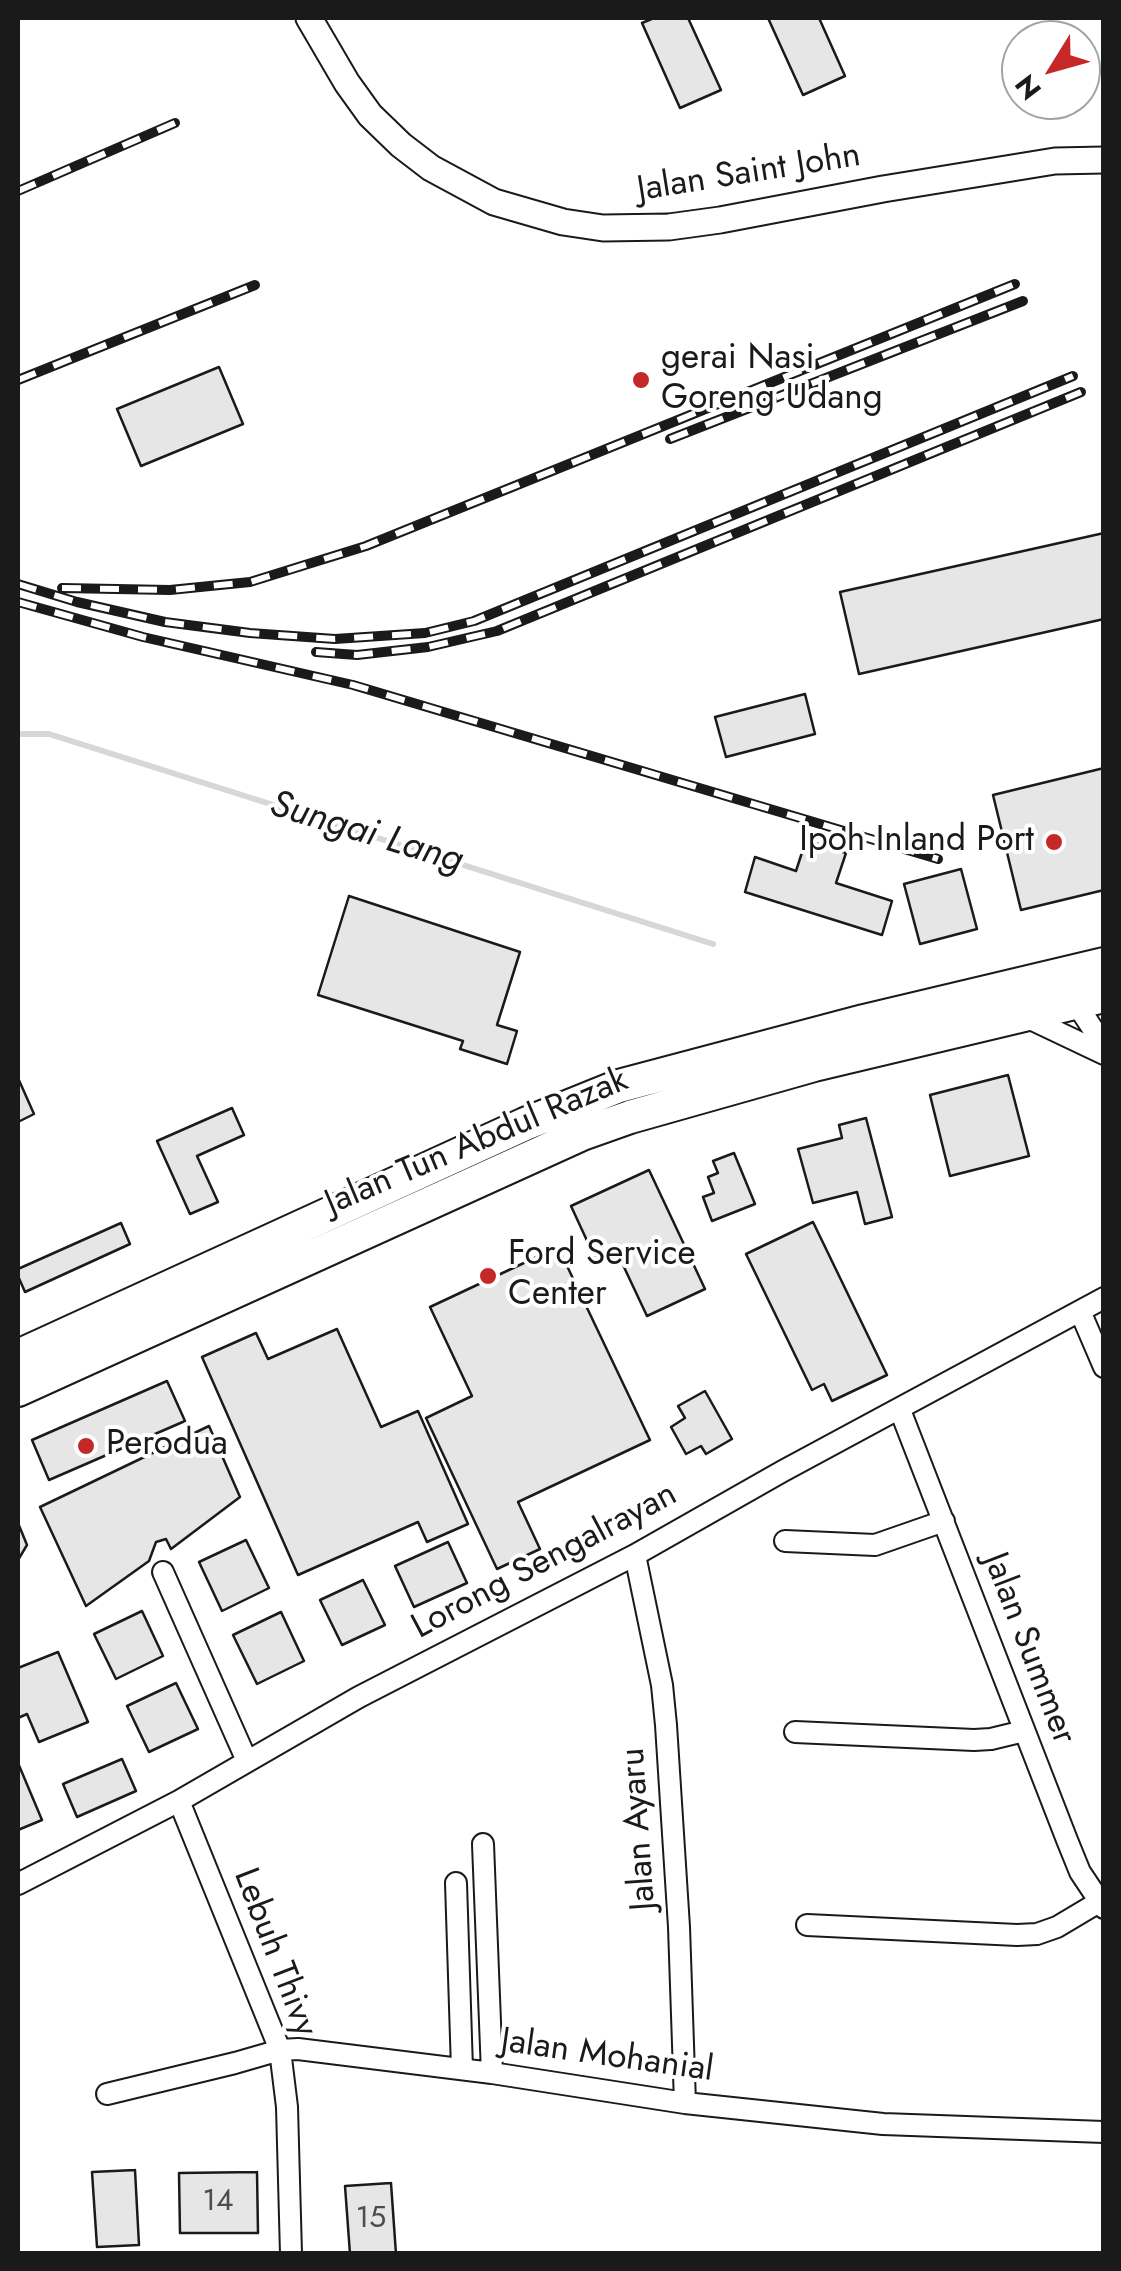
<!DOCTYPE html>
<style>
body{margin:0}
#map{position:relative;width:1121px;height:2271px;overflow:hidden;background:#fff;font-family:Jost,sans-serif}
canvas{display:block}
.frame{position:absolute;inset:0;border:20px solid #1a1a1a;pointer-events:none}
.north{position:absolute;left:1001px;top:20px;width:100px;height:100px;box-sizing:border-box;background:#fff;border:2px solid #a3a3a3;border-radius:50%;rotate:233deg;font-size:28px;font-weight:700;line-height:40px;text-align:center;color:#1a1a1a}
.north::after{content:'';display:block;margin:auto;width:35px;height:45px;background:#c62828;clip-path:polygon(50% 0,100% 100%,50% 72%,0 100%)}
</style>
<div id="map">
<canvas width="1121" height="2271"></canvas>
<div class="frame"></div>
<div class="north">N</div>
</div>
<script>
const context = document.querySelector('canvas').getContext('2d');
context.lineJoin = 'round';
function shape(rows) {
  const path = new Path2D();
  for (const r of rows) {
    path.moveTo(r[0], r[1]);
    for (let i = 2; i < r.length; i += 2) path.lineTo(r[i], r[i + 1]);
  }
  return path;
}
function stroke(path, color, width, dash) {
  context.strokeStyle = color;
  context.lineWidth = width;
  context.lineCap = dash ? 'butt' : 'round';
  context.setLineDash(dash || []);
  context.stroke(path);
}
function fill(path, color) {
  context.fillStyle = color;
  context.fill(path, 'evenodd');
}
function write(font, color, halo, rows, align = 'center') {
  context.font = font + ' Jost,sans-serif';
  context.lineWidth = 8;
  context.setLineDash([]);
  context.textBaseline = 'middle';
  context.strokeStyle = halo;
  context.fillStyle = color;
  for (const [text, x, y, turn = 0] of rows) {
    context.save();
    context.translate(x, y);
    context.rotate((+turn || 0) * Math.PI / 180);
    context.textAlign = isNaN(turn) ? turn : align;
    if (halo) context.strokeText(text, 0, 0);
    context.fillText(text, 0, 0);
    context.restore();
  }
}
stroke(shape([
 [18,734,49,734,713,944]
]), '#d7d7d7', 6);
const building = shape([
 [654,18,688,18,721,90,680,108,642,23,654,18],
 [768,18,819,18,845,76,803,95,768,18],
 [219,367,243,424,141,466,117,409,219,367],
 [1104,533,1104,619,859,674,840,592,1104,533],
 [805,694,815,734,726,757,715,717,805,694],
 [1104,768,1104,890,1021,910,993,795,1104,768],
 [806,840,846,853,836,883,892,901,882,935,745,892,755,857,796,871,806,840],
 [961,869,977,929,920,944,904,884,961,869],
 [349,896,520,952,497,1025,517,1031,507,1064,460,1049,463,1041,318,995,349,896],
 [1008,1075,1029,1156,950,1176,930,1095,1008,1075],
 [18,1078,34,1114,18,1122,18,1078],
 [232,1108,244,1135,197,1156,218,1202,190,1214,157,1141,232,1108],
 [866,1118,892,1217,865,1224,857,1192,813,1203,798,1149,842,1138,839,1125,866,1118],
 [734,1153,755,1204,712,1221,703,1197,714,1193,708,1177,718,1173,713,1161,734,1153],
 [649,1170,705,1289,647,1316,615,1248,595,1258,571,1206,649,1170],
 [813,1222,887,1375,832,1401,824,1384,812,1390,746,1254,813,1222],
 [121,1223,130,1244,25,1292,18,1276,18,1269,121,1223],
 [558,1247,650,1440,518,1502,540,1549,497,1569,426,1418,472,1396,430,1307,558,1247],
 [337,1329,381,1427,418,1411,468,1524,427,1542,418,1522,298,1575,202,1357,256,1333,268,1359,337,1329],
 [167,1381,185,1421,49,1480,32,1440,167,1381],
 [705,1391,732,1439,706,1454,701,1446,686,1454,671,1427,685,1418,678,1406,705,1391],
 [209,1426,240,1497,171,1549,166,1539,156,1542,149,1561,86,1606,40,1507,209,1426],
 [18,1523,27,1545,18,1560,18,1523],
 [246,1540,269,1588,222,1611,199,1562,246,1540],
 [448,1542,467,1583,414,1607,395,1566,448,1542],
 [363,1580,385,1625,342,1645,320,1600,363,1580],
 [142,1611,163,1656,116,1679,94,1634,142,1611],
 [281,1612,304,1661,257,1684,233,1635,281,1612],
 [58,1652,88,1722,39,1742,27,1714,18,1718,18,1668,58,1652],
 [176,1683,198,1729,149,1752,127,1706,176,1683],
 [122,1759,136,1791,77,1817,63,1784,122,1759],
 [18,1763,42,1820,18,1830,18,1763],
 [135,2170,139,2245,97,2247,92,2172,135,2170],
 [257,2172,258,2233,180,2233,179,2173,257,2172],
 [391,2183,396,2254,350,2254,345,2186,391,2183]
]);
fill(building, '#e6e6e6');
stroke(building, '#1a1a1a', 2.5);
const minor = shape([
 [1070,994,1104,1046],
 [1024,1016,1104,1054],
 [1080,1311,1104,1367],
 [900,1410,1067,1840,1080,1872,1104,1908],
 [785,1541,875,1545,944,1521],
 [635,1555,662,1685,666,1725,679,1927,685,2103],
 [163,1572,247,1761],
 [795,1732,974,1740,991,1739,1024,1731],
 [179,1801,280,2050,287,2107,291,2254],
 [483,1844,492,2073],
 [456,1883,462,2069],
 [18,1884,179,1801,359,1697,635,1555,783,1471,1104,1298],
 [807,1925,1017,1935,1037,1934,1057,1927,1099,1902],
 [107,2094,235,2063,280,2050,298,2049,492,2073,685,2103,883,2124,1104,2132]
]);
const tertiary = shape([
 [309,18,347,83,370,115,401,145,431,168,494,202,563,222,603,228,669,227,720,220,883,189,1055,161,1104,160]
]);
const primary = shape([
 [18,1356,525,1124,619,1086,864,1021,1104,964],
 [18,1390,582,1134,630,1117,814,1065,1104,996]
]);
stroke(minor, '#1a1a1a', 24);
stroke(tertiary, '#1a1a1a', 29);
stroke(primary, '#1a1a1a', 36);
stroke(minor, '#fff', 20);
stroke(tertiary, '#fff', 25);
stroke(primary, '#fff', 32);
const rail = shape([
 [18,191,175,123],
 [18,380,255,285],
 [670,439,1023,301],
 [18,584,77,602,165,622,250,633,335,639,425,633,474,621,1073,376],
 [62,588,170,590,250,582,366,546,1015,284],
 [18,602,143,637,353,685,938,859],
 [316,652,357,655,428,647,497,631,1081,392]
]);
stroke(rail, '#1a1a1a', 10);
stroke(rail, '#fff', 6, [19]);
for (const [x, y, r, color] of [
 [641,380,10,"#c62828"],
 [1054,842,10,"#c62828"],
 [488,1276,10,"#c62828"],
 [86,1446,10,"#c62828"]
]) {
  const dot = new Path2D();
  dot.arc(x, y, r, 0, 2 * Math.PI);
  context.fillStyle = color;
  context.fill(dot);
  stroke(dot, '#fff', 4);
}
write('30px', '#4d4d4d', null, [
 ["14",218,2203],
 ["15",371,2220]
]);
write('35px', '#1a1a1a', '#fff', [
 ["Jalan Saint John",749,174,-9],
 ["Jalan Tun Abdul Razak",477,1143,-23],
 ["Lorong Sengalrayan",545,1562,-28],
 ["Jalan Summer",1028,1649,69],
 ["Jalan Ayaru",640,1829,-94],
 ["Lebuh Thivy",274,1953,69],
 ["Jalan Mohanial",607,2057,8]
]);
write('35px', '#1a1a1a', '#fff', [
 ["gerai Nasi",661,360],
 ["Goreng Udang",661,400],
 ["Ipoh Inland Port",1034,842,"right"],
 ["Ford Service",508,1256],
 ["Center",508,1296],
 ["Perodua",106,1446]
], 'left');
write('italic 38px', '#1a1a1a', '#fff', [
 ["Sungai Lang",366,834,17]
]);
</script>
